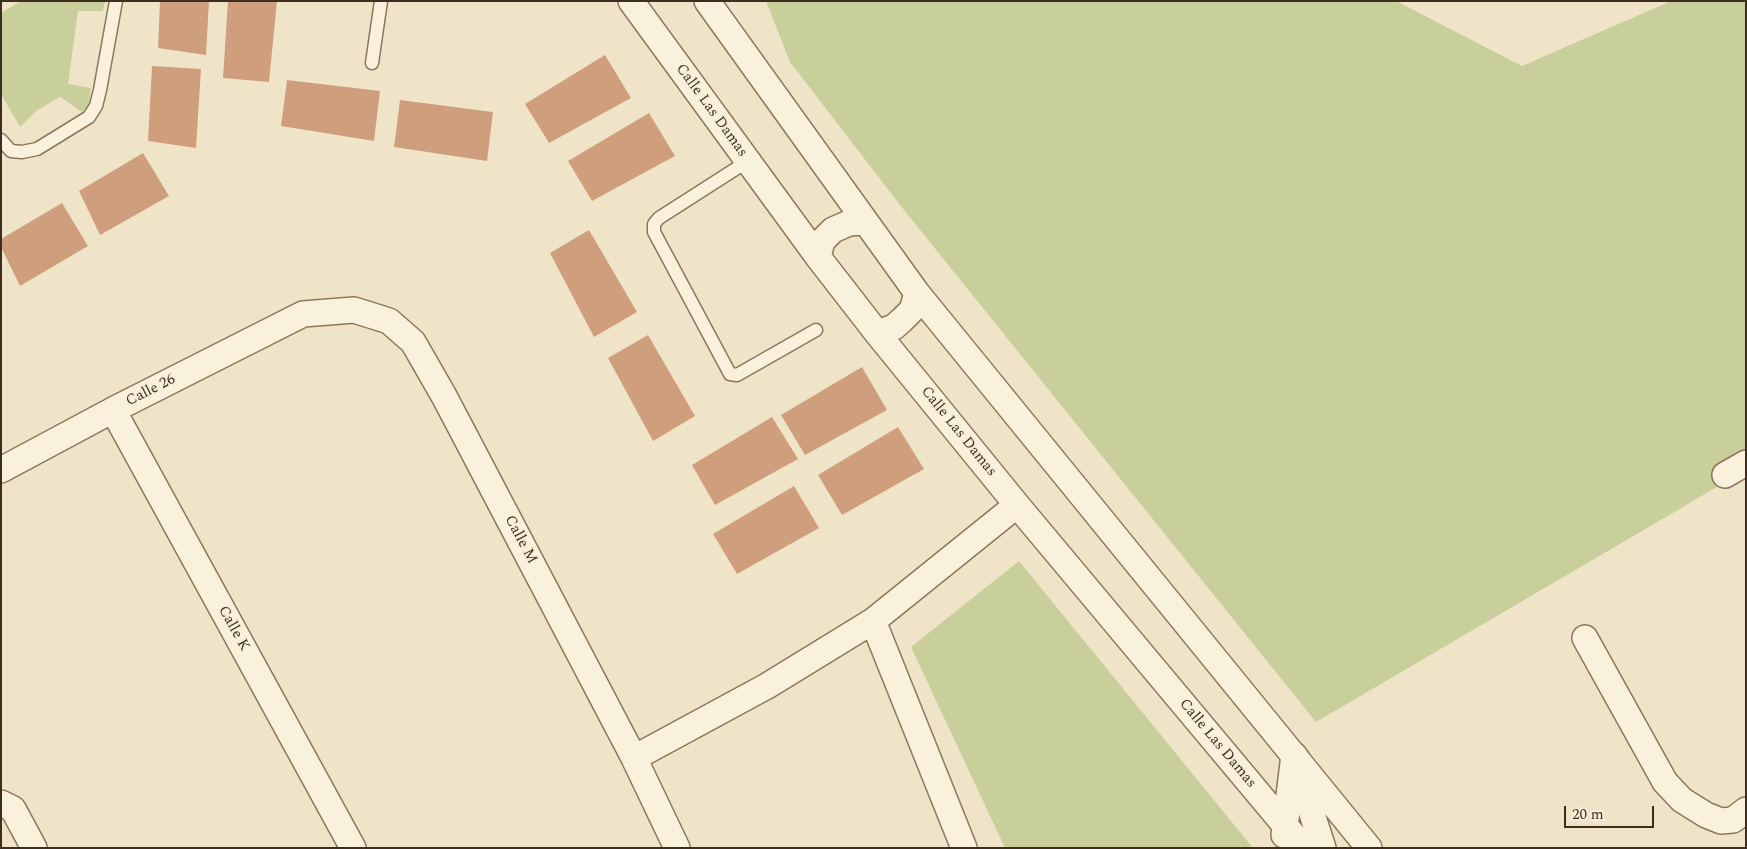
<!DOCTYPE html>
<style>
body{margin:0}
#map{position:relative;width:1747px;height:849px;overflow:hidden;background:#f0e4c8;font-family:Spectral,serif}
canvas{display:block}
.frame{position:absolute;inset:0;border:2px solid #3d2e20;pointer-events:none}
.scale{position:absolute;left:1564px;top:806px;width:90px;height:22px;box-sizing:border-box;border:2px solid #3d2e20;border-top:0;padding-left:6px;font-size:15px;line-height:18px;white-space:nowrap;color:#3d2e20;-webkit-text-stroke:4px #f7eed8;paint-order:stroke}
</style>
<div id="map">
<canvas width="1747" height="849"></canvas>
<div class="frame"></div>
<div class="scale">20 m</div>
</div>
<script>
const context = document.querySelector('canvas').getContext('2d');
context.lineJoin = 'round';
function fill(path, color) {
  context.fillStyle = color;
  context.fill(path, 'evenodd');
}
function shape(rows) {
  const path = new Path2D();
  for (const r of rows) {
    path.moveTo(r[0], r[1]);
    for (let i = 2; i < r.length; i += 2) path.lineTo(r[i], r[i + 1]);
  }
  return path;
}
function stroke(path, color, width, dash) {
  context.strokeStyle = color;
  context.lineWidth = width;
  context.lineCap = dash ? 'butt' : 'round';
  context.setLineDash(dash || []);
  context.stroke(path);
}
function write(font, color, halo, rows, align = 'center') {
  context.font = font + ' Spectral,serif';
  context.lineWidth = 4;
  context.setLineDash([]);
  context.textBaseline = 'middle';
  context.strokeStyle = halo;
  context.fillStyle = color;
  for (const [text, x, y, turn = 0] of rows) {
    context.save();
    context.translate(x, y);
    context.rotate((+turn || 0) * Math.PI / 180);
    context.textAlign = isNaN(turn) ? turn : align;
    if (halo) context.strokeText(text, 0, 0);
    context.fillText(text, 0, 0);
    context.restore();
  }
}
fill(shape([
 [21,1,105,1,103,11,78,11,68,84,91,88,89,106,82,112,60,97,36,111,20,127,1,94,1,13],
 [766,1,1396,1,1522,66,1671,1,1746,1,1746,470,1316,722,900,205,790,62],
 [1019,561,1253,848,1005,848,911,647]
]), '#c9cf9b');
fill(shape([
 [160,1,209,1,206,55,158,48],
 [228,1,277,1,269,82,223,78],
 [605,55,631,98,549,143,525,104],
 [152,66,201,69,196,148,148,141],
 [287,80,380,91,374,141,281,126],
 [400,100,493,112,487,161,394,147],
 [649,113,675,156,592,201,568,161],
 [143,153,169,196,100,235,79,191],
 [62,203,88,246,20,286,1,247,1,239],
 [589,230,637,312,594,337,550,253],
 [648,335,695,416,653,441,608,358],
 [862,367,887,410,805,455,781,415],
 [772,417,798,459,715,505,692,465],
 [898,427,924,469,842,515,818,475],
 [794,486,819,528,737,574,713,534]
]), '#cf9f7d');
const lane = shape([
 [372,63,381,1],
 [1,140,11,151,22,152,37,149,89,117,96,106,100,90,116,1],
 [748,161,659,218,654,224,654,232,730,374,737,375,816,330]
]);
const street = shape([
 [631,1,818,257,877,333,1017,505,1304,848],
 [707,1,917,293,1369,848],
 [818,257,822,241,833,230,849,223,865,222],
 [877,333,894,327,902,320,912,310,917,293],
 [113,410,353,848],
 [1,470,113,410,303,314,354,310,389,321,413,342,444,396,634,758,677,848],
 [1725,475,1746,463],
 [873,621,964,848],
 [1585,638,1665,782,1682,800,1706,815,1721,821,1733,820,1746,810],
 [634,758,767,686,873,621,1017,505],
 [1297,767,1323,848],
 [1,803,13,809,34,848],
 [1284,835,1294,755,1299,762]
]);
stroke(lane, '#8d765c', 15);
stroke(street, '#8d765c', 28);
stroke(lane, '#faf1dc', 12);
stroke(street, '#faf1dc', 25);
write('15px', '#3d2e20', '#f7eed8', [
 ["Calle Las Damas",711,111,54],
 ["Calle 26",151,391,-27],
 ["Calle Las Damas",958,432,51],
 ["Calle M",520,540,62],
 ["Calle K",233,629,61],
 ["Calle Las Damas",1217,744,50]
]);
</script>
